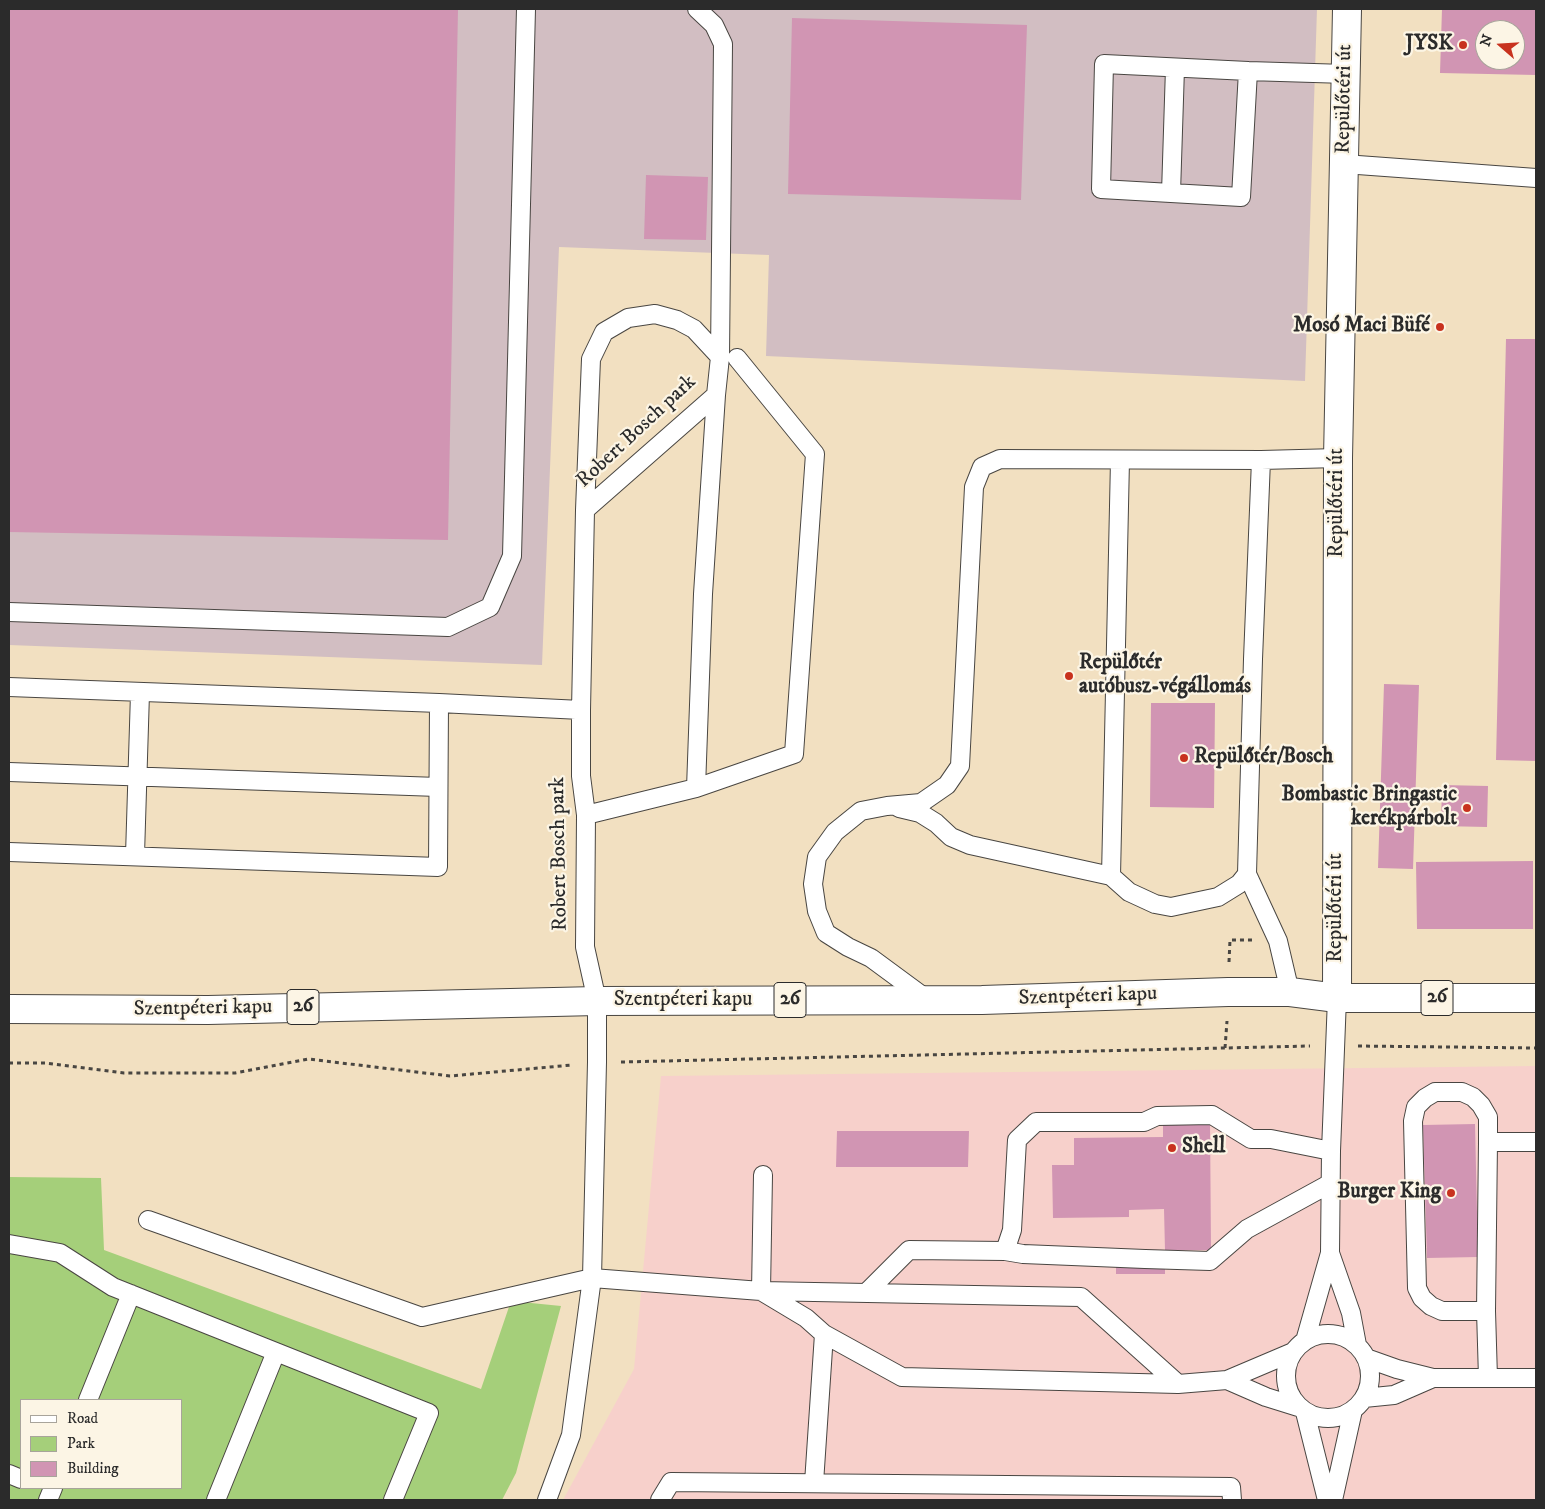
<!DOCTYPE html>
<meta charset="utf-8">
<style>
body{margin:0}
#map{position:relative;width:1545px;height:1509px;overflow:hidden;background:#f2e0c1;font-family:"IM FELL DW Pica",serif}
canvas{display:block}
.frame{position:absolute;inset:0;border:10px solid #2b2b2b;pointer-events:none}
.legend{position:absolute;left:20px;top:1399px;width:162px;height:90px;box-sizing:border-box;background:#fcf5e5;border:1px solid #a8a49b;margin:0;padding:6px 9px;list-style:none;font-size:15px;color:#2b2b2b}
.legend li{display:flex;align-items:center;gap:10px;height:25px}
.legend b{width:25px;border:1px solid #a8a49b}
.north{position:absolute;left:1475px;top:20px;width:50px;height:50px;box-sizing:border-box;background:#fcf5e5;border:1px solid #a8a49b;border-radius:50%;rotate:289deg;font-size:14px;font-weight:700;line-height:20px;text-align:center;color:#2b2b2b}
.north::after{content:'';display:block;margin:auto;width:18px;height:22px;background:#c8321e;clip-path:polygon(50% 0,100% 100%,50% 72%,0 100%)}
</style>
<div id="map">
<canvas width="1545" height="1509"></canvas>
<div class="frame"></div>
<ul class="legend">
<li><b style="height:6px;background:#fff"></b>Road</li>
<li><b style="height:14px;background:#a5cf7a"></b>Park</li>
<li><b style="height:14px;background:#d195b3"></b>Building</li>
</ul>
<div class="north">N</div>
</div>
<script>
const context = document.querySelector('canvas').getContext('2d');
context.lineJoin = 'round';
function fill(path, color) {
  context.fillStyle = color;
  context.fill(path, 'evenodd');
}
function shape(rows) {
  const path = new Path2D();
  for (const r of rows) {
    if (r.length === 3) {
      path.moveTo(r[0] + r[2], r[1]);
      path.arc(r[0], r[1], r[2], 0, 2 * Math.PI);
      continue;
    }
    path.moveTo(r[0], r[1]);
    for (let i = 2; i < r.length; i += 2) path.lineTo(r[i], r[i + 1]);
  }
  return path;
}
function stroke(path, color, width, dash) {
  context.strokeStyle = color;
  context.lineWidth = width;
  context.lineCap = dash ? 'butt' : 'round';
  context.setLineDash(dash || []);
  context.stroke(path);
}
function write(font, color, halo, rows, align = 'center') {
  context.font = font + ' "IM FELL DW Pica",serif';
  context.lineWidth = 4.5;
  context.setLineDash([]);
  context.textBaseline = 'middle';
  context.strokeStyle = halo;
  context.fillStyle = color;
  for (const [text, x, y, turn = 0] of rows) {
    context.save();
    context.translate(x, y);
    context.rotate((+turn || 0) * Math.PI / 180);
    context.textAlign = isNaN(turn) ? turn : align;
    if (halo) context.strokeText(text, 0, 0);
    context.fillText(text, 0, 0);
    context.restore();
  }
}
fill(shape([
 [1536,1066,1536,1500,563,1500,634,1369,661,1076]
]), '#f7d0cb');
fill(shape([
 [9,9,1317,9,1305,381,766,356,769,255,559,247,542,665,9,645]
]), '#d2bec2');
fill(shape([
 [9,1177,101,1178,104,1250,481,1389,511,1301,561,1306,516,1473,502,1500,9,1500],
 [21,1400,181,1400,181,1488,21,1488]
]), '#a5cf7a');
fill(shape([
 [9,9,458,9,448,540,9,532],
 [1442,9,1536,9,1536,75,1440,73],
 [1485,30,1515,30,1515,60,1485,60],
 [792,18,1027,25,1021,200,788,194],
 [646,175,708,177,706,240,644,239],
 [1506,339,1536,339,1536,761,1496,760],
 [1384,684,1419,685,1413,869,1378,868],
 [1151,703,1215,703,1214,808,1150,807],
 [1442,785,1488,786,1487,827,1441,826],
 [1533,861,1533,929,1417,929,1416,862],
 [1210,1121,1211,1250,1165,1250,1165,1274,1116,1274,1116,1249,1165,1250,1164,1209,1129,1210,1129,1217,1053,1218,1052,1165,1074,1165,1074,1138,1163,1137,1163,1122],
 [1475,1124,1478,1257,1427,1258,1423,1125],
 [837,1131,969,1131,968,1167,836,1167]
]), '#d195b3');
const service = shape([
 [697,9,714,25,723,44,720,357,716,395,585,510,581,710,581,776,586,815,585,947,597,1001,597,1062,592,1278,761,1291,806,1318,824,1334,902,1377,1178,1384,1227,1380,1293,1352],
 [1248,71,1241,197,1101,189,1104,64,1248,71,1346,74],
 [1344,164,1536,178],
 [1171,193,1175,68],
 [1120,460,1111,876,1129,892,1155,904,1171,907,1218,897,1239,884,1247,874],
 [1261,460,1253,659,1247,874,1278,941,1290,992],
 [585,510,591,359,604,332,628,318,655,314,677,320,694,329,720,357],
 [9,612,448,627,490,607,512,556,526,9],
 [9,687,439,703,581,710],
 [9,772,438,787],
 [696,788,794,754,815,454,737,358],
 [899,808,920,813,936,823,951,837,970,845,1111,876],
 [586,815,696,788,703,594,716,395],
 [9,852,438,867,439,703],
 [135,855,140,693],
 [928,1000,871,958,848,947,826,933,817,911,813,884,817,857,835,832,861,811,887,806,921,803,947,785,960,766,974,487,982,467,1000,459,1261,460,1338,458],
 [763,1175,761,1291,1081,1297,1178,1384],
 [148,1220,422,1317,592,1278,571,1435,547,1500],
 [9,1244,60,1253,113,1287,429,1413,393,1500],
 [1005,1251,1023,1254,1145,1259,1210,1261,1247,1229,1331,1183],
 [1330,1253,1351,1313,1357,1345],
 [866,1293,909,1250,1005,1251,1012,1230,1017,1140,1036,1122,1144,1122,1157,1116,1212,1115,1251,1139,1271,1139,1331,1151],
 [1486,1311,1442,1311,1431,1306,1422,1298,1417,1288,1413,1121,1416,1107,1425,1098,1435,1092,1462,1092,1473,1097,1481,1105,1488,1117,1488,1142],
 [1328,1376,42],
 [1305,1341,1330,1253,1331,1151,1337,998],
 [1366,1358,1397,1369,1433,1378,1536,1378],
 [1488,1378,1486,1311,1488,1142,1536,1142],
 [1227,1380,1266,1397,1298,1407],
 [1364,1398,1394,1395,1433,1378],
 [88,1400,131,1294],
 [1305,1412,1327,1500],
 [9,1474,21,1479],
 [814,1483,824,1334],
 [48,1500,53,1488],
 [216,1500,276,1352],
 [660,1500,671,1482,1231,1487,1232,1500],
 [1333,1500,1353,1410]
]);
const tertiary = shape([
 [1337,998,1338,458,1347,9]
]);
const primary = shape([
 [9,1009,208,1010,597,1001,982,1000,1228,992,1290,992,1337,998,1536,998]
]);
stroke(service, '#494642', 20);
stroke(tertiary, '#494642', 30);
stroke(primary, '#494642', 30);
stroke(shape([
 [1229,962,1230,940,1252,940],
 [1358,1046,1536,1048],
 [1225,1048,1227,1021],
 [621,1062,1310,1046],
 [9,1063,45,1063,124,1073,235,1073,308,1059,450,1076,572,1065]
]), '#494642', 3, [4, 4]);
stroke(service, '#fff', 18);
stroke(tertiary, '#fff', 28);
stroke(primary, '#fff', 28);
for (const [x, y, r, color] of [
 [1463,45,5,"#c8321e"],
 [1440,327,5,"#c8321e"],
 [1069,676,5,"#c8321e"],
 [1184,758,5,"#c8321e"],
 [1467,808,5,"#c8321e"],
 [1172,1148,5,"#c8321e"],
 [1451,1193,5,"#c8321e"]
]) {
  const dot = new Path2D();
  dot.arc(x, y, r, 0, 2 * Math.PI);
  context.fillStyle = color;
  context.fill(dot);
  stroke(dot, '#fcf5e5', 2);
}
for (const [x, y, w] of [
 [1437,998,32],
 [790,1000,32],
 [303,1007,32]
]) {
  const box = new Path2D();
  box.roundRect(x - w / 2, y - 17.5, w, 35, 4);
  context.fillStyle = '#fcf5e5';
  context.fill(box);
  stroke(box, '#2b2b2b', 1);
}
write('bold 20px', '#2b2b2b', null, [
 ["26",1437,998],
 ["26",790,1000],
 ["26",303,1007]
]);
write('bold 21px', '#2b2b2b', '#fcf5e5', [
 ["JYSK",1453,45],
 ["Mosó Maci Büfé",1430,327],
 ["Repülőtér",1079,664,"left"],
 ["autóbusz-végállomás",1079,688,"left"],
 ["Repülőtér/Bosch",1194,758,"left"],
 ["Bombastic Bringastic",1457,796],
 ["kerékpárbolt",1457,820],
 ["Shell",1182,1148,"left"],
 ["Burger King",1441,1193]
], 'right');
write('21px', '#2b2b2b', '#fcf5e5', [
 ["Repülőtéri út",1345,99,-89],
 ["Robert Bosch park",637,432,-43],
 ["Repülőtéri út",1338,503,-90],
 ["Robert Bosch park",560,854,-91],
 ["Repülőtéri út",1337,908,-90],
 ["Szentpéteri kapu",1088,997,-2],
 ["Szentpéteri kapu",683,1001],
 ["Szentpéteri kapu",203,1009,-1]
]);
</script>
